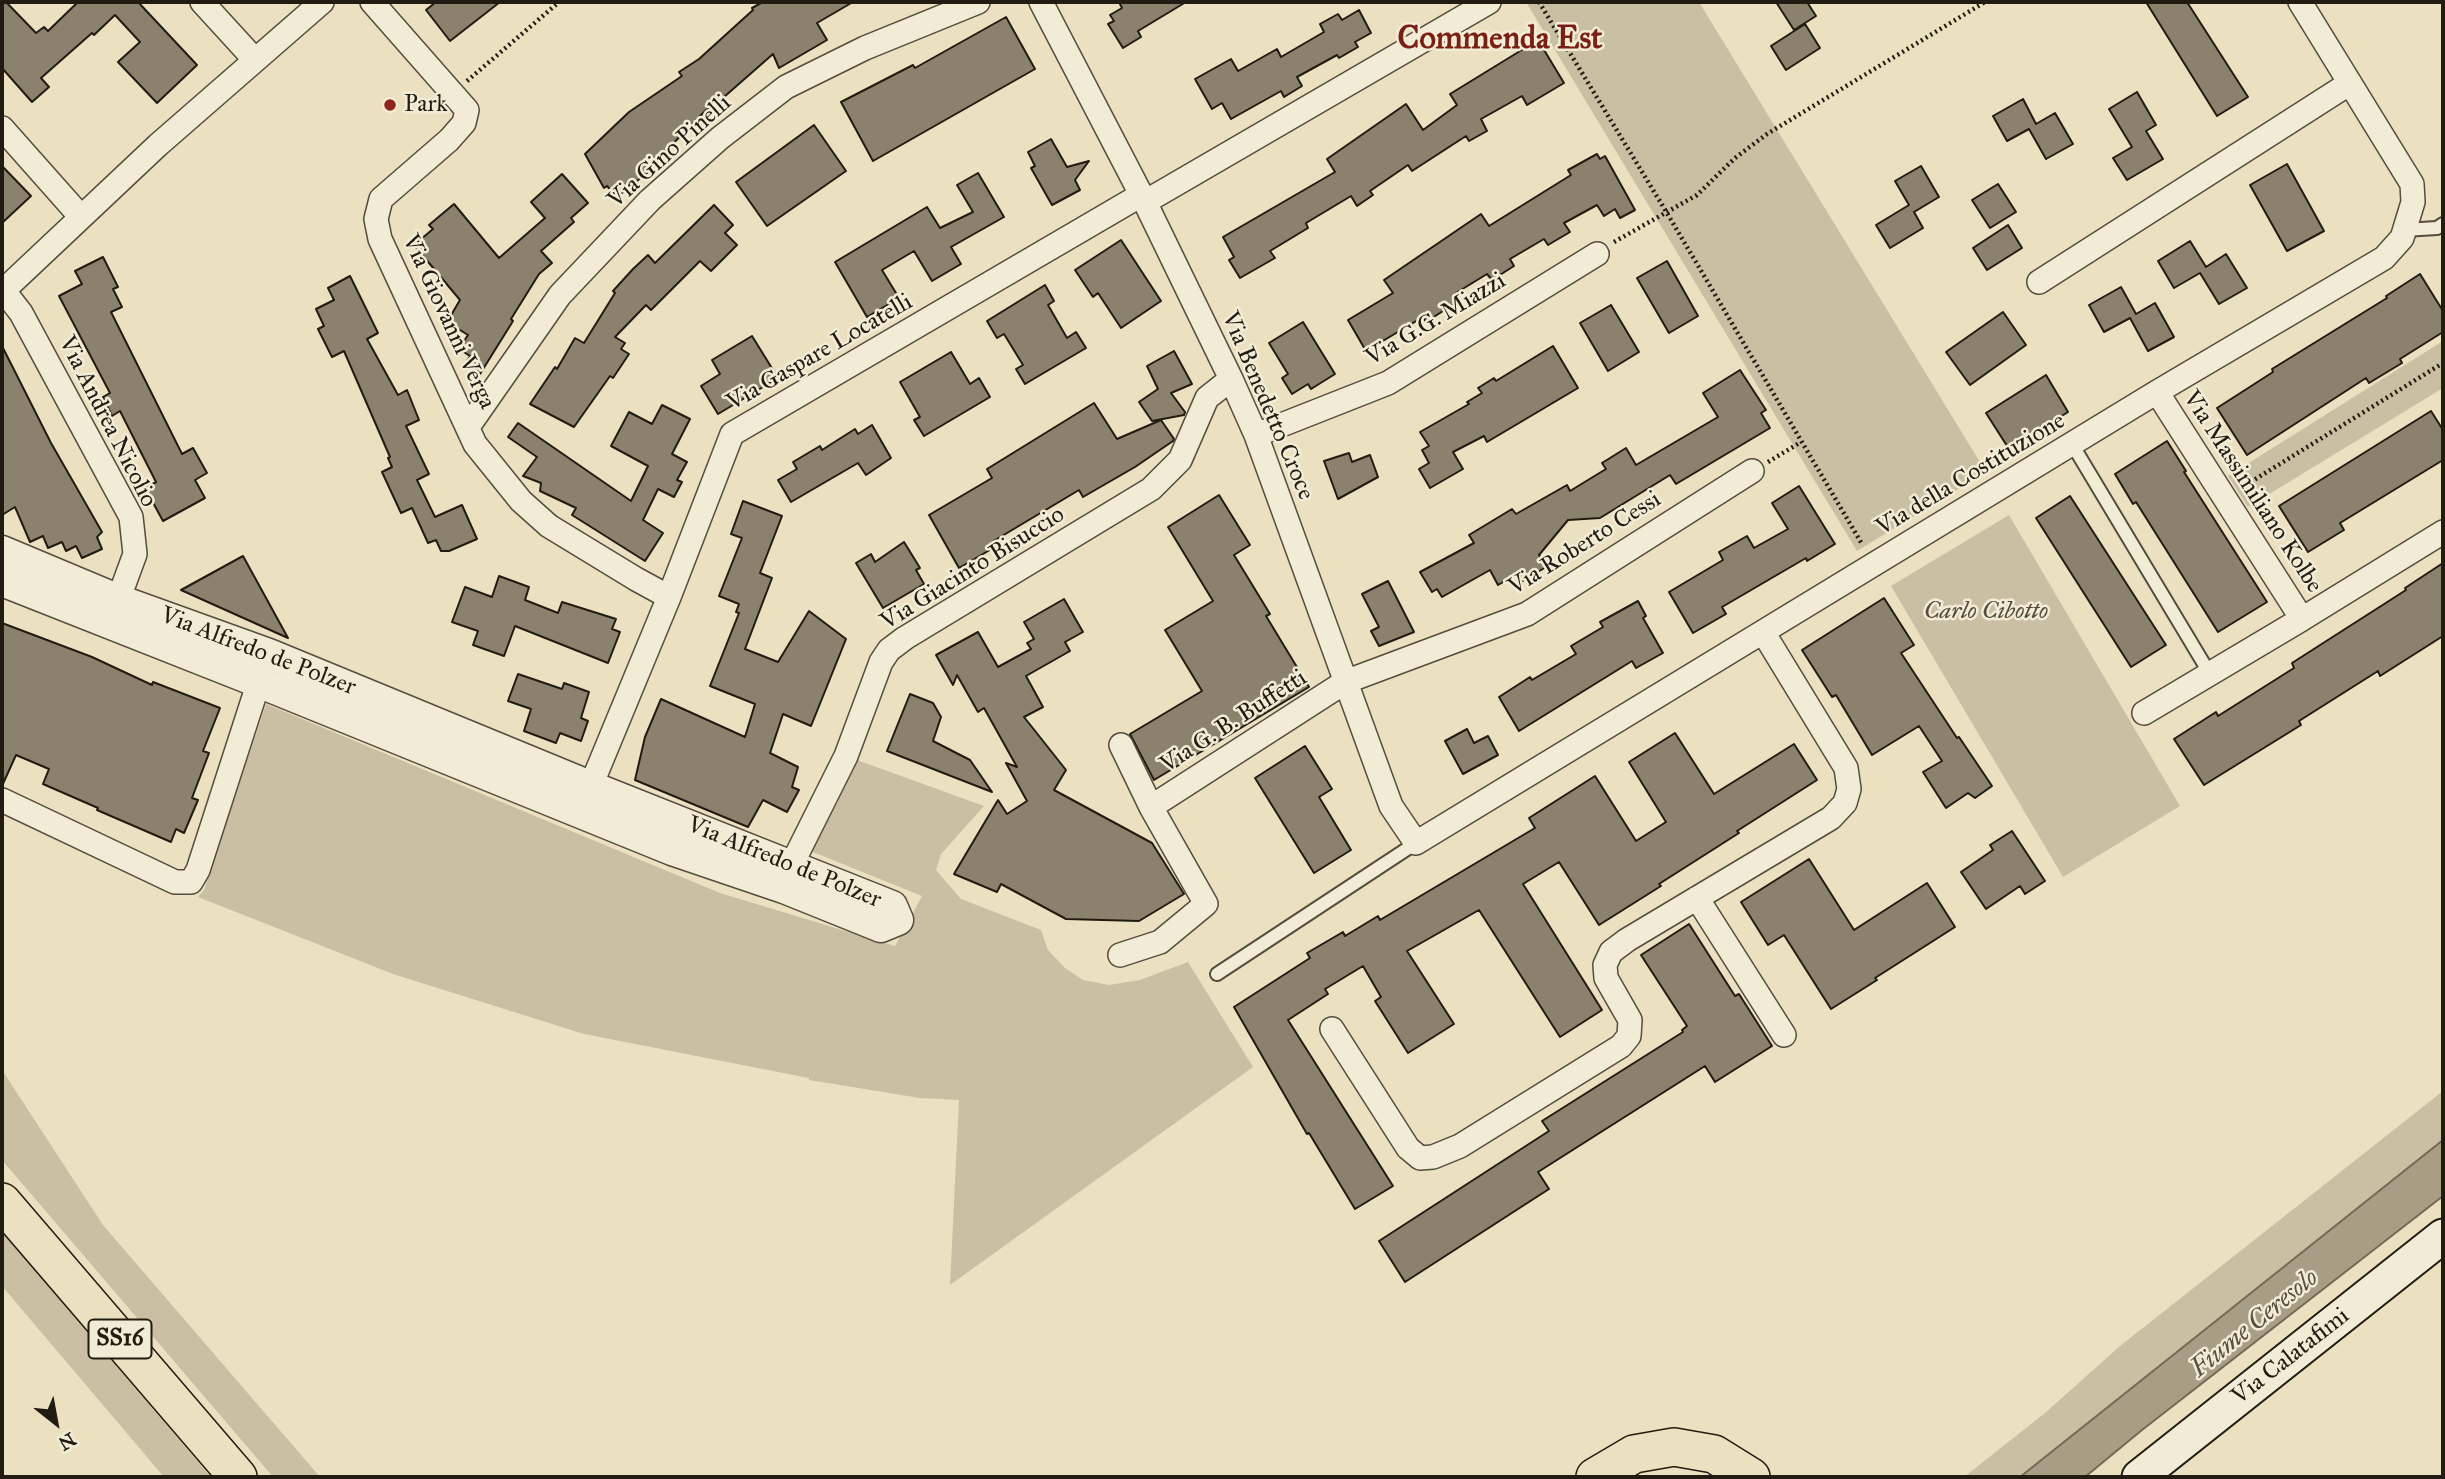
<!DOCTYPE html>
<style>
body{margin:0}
#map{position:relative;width:2445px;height:1479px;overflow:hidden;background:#ebe1c1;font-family:"IM FELL Great Primer",serif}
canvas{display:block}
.frame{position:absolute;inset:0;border:4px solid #221b11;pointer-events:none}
.north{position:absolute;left:21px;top:1388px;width:70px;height:70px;-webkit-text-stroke:5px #f2ecd7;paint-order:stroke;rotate:149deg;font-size:19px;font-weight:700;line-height:28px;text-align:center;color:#221b11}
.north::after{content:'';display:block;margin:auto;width:24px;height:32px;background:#221b11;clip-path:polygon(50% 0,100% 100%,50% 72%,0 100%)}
</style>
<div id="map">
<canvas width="2445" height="1479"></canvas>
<div class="frame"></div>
<div class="north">N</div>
</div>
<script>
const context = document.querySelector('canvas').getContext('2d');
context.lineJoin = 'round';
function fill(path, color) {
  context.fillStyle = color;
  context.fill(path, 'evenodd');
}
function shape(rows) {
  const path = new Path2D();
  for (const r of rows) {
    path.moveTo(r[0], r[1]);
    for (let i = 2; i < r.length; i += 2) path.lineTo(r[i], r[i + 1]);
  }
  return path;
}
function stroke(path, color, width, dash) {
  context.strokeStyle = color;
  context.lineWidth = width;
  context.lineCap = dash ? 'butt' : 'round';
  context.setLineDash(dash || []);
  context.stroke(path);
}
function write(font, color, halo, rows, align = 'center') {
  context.font = font + ' "IM FELL Great Primer",serif';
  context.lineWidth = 5;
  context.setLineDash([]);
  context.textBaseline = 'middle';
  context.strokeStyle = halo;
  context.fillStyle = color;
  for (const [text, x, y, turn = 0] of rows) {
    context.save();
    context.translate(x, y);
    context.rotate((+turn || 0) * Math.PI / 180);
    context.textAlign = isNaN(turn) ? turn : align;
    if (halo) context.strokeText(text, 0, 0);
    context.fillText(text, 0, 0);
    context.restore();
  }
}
fill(shape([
 [1526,2,1699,2,1986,472,1857,551],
 [2443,341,2443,388,2248,507,2228,476],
 [2009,515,2180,806,2063,877,1891,586],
 [266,704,720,893,895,946,922,896,808,850,836,805,857,760,984,806,941,854,936,870,961,899,1041,930,1048,950,1065,968,1083,980,1109,985,1140,980,1188,962,1253,1067,950,1285,959,1100,920,1098,809,1080,809,1078,584,1034,393,974,198,897,204,890],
 [2,1070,103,1225,320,1477,273,1477,2,1160],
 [2443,1091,2443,1140,2020,1477,1964,1477,2045,1413,2120,1346],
 [2,1233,211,1477,164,1477,2,1286]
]), '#c9bfa3');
const water = shape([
 [2443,1140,2443,1196,2142,1430,2085,1477,2020,1477,2443,1140]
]);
fill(water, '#a79e85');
stroke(water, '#726a57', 2);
const building = shape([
 [2,2,6,2,36,33,44,27,48,31,78,2,138,2,197,65,157,103,118,62,140,42,115,15,94,35,92,33,41,78,49,87,32,102,2,68,2,2],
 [436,2,500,2,450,41,426,10,436,2],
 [763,2,853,2,817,23,827,40,779,68,773,54,716,104,714,102,651,166,653,168,617,197,607,186,604,188,585,154,629,112,682,76,679,72,699,59,753,10,752,8,763,2],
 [1119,2,1186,2,1138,31,1141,37,1123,48,1108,24,1114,21,1110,15,1122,8,1119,2],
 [1776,2,1807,2,1816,16,1794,30,1776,2],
 [2146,2,2187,2,2248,97,2217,116,2146,2],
 [1359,10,1371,33,1355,42,1358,47,1339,58,1337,55,1297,77,1302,86,1284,97,1281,91,1231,119,1222,103,1212,109,1195,79,1231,59,1238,71,1277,49,1281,57,1324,32,1320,24,1338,14,1342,20,1359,10],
 [1006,17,1035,69,873,161,841,102,913,65,915,68,1006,17],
 [1805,24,1820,48,1786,70,1771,46,1805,24],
 [1538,40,1564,83,1527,105,1522,96,1481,119,1487,131,1469,141,1466,136,1412,171,1408,165,1370,191,1373,195,1357,206,1351,196,1306,223,1308,228,1270,251,1275,258,1240,278,1229,260,1234,257,1223,237,1335,172,1327,159,1406,104,1423,130,1457,105,1450,94,1538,40],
 [2137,92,2156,125,2146,131,2163,159,2127,180,2113,158,2132,147,2109,109,2137,92],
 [2023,99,2036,124,2055,113,2073,144,2046,159,2029,129,2007,141,1993,116,2023,99],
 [814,125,846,171,767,226,736,182,814,125],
 [1051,139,1067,167,1089,161,1075,180,1080,190,1052,205,1031,168,1035,166,1028,152,1051,139],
 [1597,154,1600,159,1605,156,1635,210,1620,218,1615,209,1604,216,1597,205,1564,223,1570,232,1548,245,1544,239,1510,259,1514,266,1492,280,1487,274,1456,293,1460,300,1426,322,1423,317,1366,351,1348,320,1393,293,1384,280,1481,214,1489,226,1571,175,1568,170,1597,154],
 [2287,164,2324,231,2287,251,2250,185,2287,164],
 [2,166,31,196,2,223,2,166],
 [1921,166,1939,197,1914,212,1923,228,1890,248,1876,225,1909,205,1895,181,1921,166],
 [978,173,1004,217,951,247,961,264,932,281,914,251,882,270,899,298,867,317,835,262,927,207,940,228,973,212,957,185,978,173],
 [562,174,588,203,571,218,574,222,541,251,552,263,539,274,511,319,513,321,480,374,465,364,470,356,459,349,468,335,447,322,460,300,414,245,433,229,429,225,454,204,499,258,545,218,531,202,562,174],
 [1998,184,2016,212,1990,228,1972,200,1998,184],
 [714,205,733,225,725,233,737,245,711,271,700,261,651,310,646,305,615,337,625,343,621,349,629,354,613,378,610,376,574,427,530,404,555,367,557,369,575,338,584,343,615,293,613,291,633,269,648,255,655,263,714,205],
 [2008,225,2022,248,1987,270,1973,248,2008,225],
 [1121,240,1161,301,1121,328,1098,293,1093,297,1075,270,1121,240],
 [2190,241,2206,267,2226,254,2247,288,2219,304,2200,273,2174,288,2158,261,2190,241],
 [103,257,118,287,113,289,122,307,111,312,182,454,193,448,207,473,195,480,205,498,163,521,145,488,156,482,120,411,112,416,103,397,110,393,59,296,82,284,75,271,103,257],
 [1667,261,1698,316,1669,333,1637,278,1667,261],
 [2420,274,2443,311,2443,332,2400,359,2402,363,2369,383,2366,378,2247,455,2217,408,2273,372,2272,369,2387,298,2386,296,2420,274],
 [350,276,378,333,367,339,398,395,407,390,419,420,406,426,429,474,417,480,435,517,462,505,477,539,449,551,441,551,436,540,428,543,412,508,401,513,382,472,392,467,388,458,390,457,344,351,332,357,318,329,324,326,316,309,334,300,328,288,350,276],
 [1045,285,1054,301,1048,305,1067,338,1076,332,1086,348,1025,384,1016,369,1023,365,1004,334,997,338,987,321,1045,285],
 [2121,287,2136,314,2155,303,2174,337,2148,351,2130,318,2104,332,2089,305,2121,287],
 [1611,305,1639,352,1608,371,1580,323,1611,305],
 [2003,312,2026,345,1970,385,1946,352,2003,312],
 [1303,322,1335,374,1311,389,1308,384,1292,394,1282,378,1288,374,1269,343,1303,322],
 [752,336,778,378,718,414,701,386,720,374,712,360,752,336],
 [2,346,51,443,102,532,97,537,102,549,82,558,76,546,66,551,62,542,48,548,43,536,30,542,15,507,2,515,2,346],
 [1553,346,1578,388,1487,442,1484,436,1453,452,1463,469,1430,488,1419,469,1429,463,1422,450,1429,446,1420,432,1469,404,1467,402,1482,393,1478,388,1494,378,1496,381,1553,346],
 [1174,351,1192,384,1171,393,1185,412,1184,415,1152,421,1139,402,1158,389,1147,366,1174,351],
 [951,352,970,384,979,378,990,397,924,436,914,420,920,417,900,382,951,352],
 [1740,370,1766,410,1761,413,1770,428,1676,484,1670,475,1600,518,1568,520,1539,555,1546,567,1521,582,1517,574,1498,585,1490,570,1442,597,1437,589,1432,592,1420,572,1474,543,1469,535,1512,509,1516,514,1567,485,1570,491,1606,469,1602,463,1626,448,1636,465,1718,417,1703,393,1740,370],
 [2046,375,2068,412,2009,449,1986,413,2046,375],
 [1094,403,1117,439,1161,420,1174,439,1173,441,1135,467,1083,497,1079,490,992,542,995,547,959,568,929,515,992,478,987,469,1094,403],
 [662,405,690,419,672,454,687,462,677,480,682,482,674,497,658,489,643,520,663,533,645,561,572,515,576,508,540,491,541,483,523,476,537,457,508,437,518,423,631,501,648,466,611,446,629,412,652,424,662,405],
 [2431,411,2443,430,2443,460,2340,523,2344,530,2308,552,2279,506,2431,411],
 [872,425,891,458,866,475,858,463,791,502,778,480,797,469,793,462,820,446,822,450,855,429,858,434,872,425],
 [2167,441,2186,471,2184,472,2267,602,2218,632,2136,502,2133,504,2115,474,2167,441],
 [1349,453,1352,462,1370,455,1378,477,1338,499,1324,461,1349,453],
 [1799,486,1835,544,1807,561,1806,558,1722,607,1726,614,1693,633,1669,592,1723,560,1719,552,1747,536,1754,548,1788,529,1772,503,1799,486],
 [1219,495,1250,545,1234,555,1270,614,1266,616,1309,687,1154,780,1130,734,1202,691,1165,630,1213,601,1168,527,1219,495],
 [2070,496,2166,645,2131,667,2036,518,2070,496],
 [743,501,782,516,760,573,772,578,745,649,778,662,809,611,846,639,811,726,783,714,770,753,798,767,792,787,799,790,787,812,763,800,748,827,635,780,645,737,661,699,745,737,755,704,710,686,739,613,736,612,739,604,719,596,742,538,731,534,743,501],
 [904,542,920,568,916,570,924,584,883,608,856,563,871,554,875,562,904,542],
 [243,556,288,638,181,590,243,556],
 [2443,563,2443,636,2380,676,2378,671,2299,721,2301,725,2204,785,2174,739,2216,712,2218,716,2294,668,2292,663,2406,590,2405,588,2443,563],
 [499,576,529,587,525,600,558,613,562,602,616,619,612,629,620,632,608,663,515,626,504,656,473,645,478,631,452,622,465,587,492,597,499,576],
 [1388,581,1414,632,1379,646,1371,631,1379,627,1362,594,1388,581],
 [1884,598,1914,645,1901,653,1957,738,1959,737,1992,786,1975,798,1968,793,1946,808,1923,772,1942,761,1919,726,1872,755,1836,695,1832,697,1802,650,1884,598],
 [1064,599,1083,632,1065,642,1070,651,1026,676,1043,707,1024,717,1066,770,1054,790,1152,843,1184,894,1139,921,1066,919,1001,884,997,892,954,874,998,800,1007,814,1027,801,1006,763,1017,767,984,708,978,712,957,675,953,685,936,655,978,632,998,667,1031,649,1027,643,1034,639,1024,622,1064,599],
 [1638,601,1646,616,1643,618,1663,653,1636,668,1632,661,1519,731,1499,697,1530,677,1532,680,1576,654,1571,646,1603,627,1600,622,1638,601],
 [2,623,92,657,152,685,153,682,220,708,203,751,209,753,192,798,198,800,184,833,176,829,171,842,97,810,98,808,43,784,49,769,16,755,2,786,2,623],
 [518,674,562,689,564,683,589,692,581,718,588,721,581,741,560,733,556,743,524,731,531,709,508,701,518,674],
 [910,694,933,703,941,717,933,741,970,760,992,792,887,751,910,694],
 [1467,729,1474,743,1488,736,1498,755,1463,774,1445,741,1467,729],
 [1675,733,1714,794,1794,744,1817,780,1737,831,1739,833,1659,884,1661,886,1599,925,1559,862,1523,884,1602,1010,1560,1037,1479,910,1407,951,1454,1024,1408,1053,1375,1001,1381,997,1363,966,1325,989,1328,994,1288,1020,1393,1186,1355,1209,1309,1133,1307,1134,1234,1007,1310,958,1307,953,1343,932,1345,936,1378,916,1380,920,1535,828,1529,818,1595,776,1636,841,1666,822,1629,762,1675,733],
 [1305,746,1332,789,1319,797,1351,850,1314,873,1255,778,1305,746],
 [2012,831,2045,881,2025,894,2020,886,1986,909,1961,872,1993,850,1990,845,2012,831],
 [1809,859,1854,930,1927,883,1955,927,1875,978,1877,980,1831,1009,1784,935,1768,945,1741,902,1809,859],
 [1689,924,1735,996,1739,994,1772,1046,1715,1082,1705,1066,1538,1172,1549,1189,1405,1282,1379,1241,1549,1131,1542,1121,1683,1032,1682,1030,1687,1026,1641,955,1689,924]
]);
fill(building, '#8b826d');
stroke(building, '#221b11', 2);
const service = shape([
 [2404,230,2437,228,2443,224],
 [2072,444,2210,674],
 [1217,974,1416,843]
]);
const minor = shape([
 [202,2,255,60],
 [372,2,467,110,464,123,449,140,381,199,376,219,380,239,475,444,521,501,549,526,636,579,669,597],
 [1041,2,1145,202,1231,379,1256,435,1391,806,1416,843,2157,392,2384,258,2402,238,2413,202,2412,184,2300,2],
 [2,128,81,217],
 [1145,202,1489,2],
 [2039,282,2350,83],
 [4,291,21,313,131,517,135,554,113,614],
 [2,292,158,145,322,2],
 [2157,392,2302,619,2443,532],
 [468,427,560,295,650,200,720,138,786,87,865,48,978,2],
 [1256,435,1388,383,1597,254],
 [2144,713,2302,619],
 [2,800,175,882,191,882,198,870,264,666],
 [585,800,669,597,732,434,1141,195],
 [1151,807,1345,682,1527,614,1752,471],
 [786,881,791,866,846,756,881,662,889,650,905,638,1151,489,1180,460,1207,398,1231,379],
 [1697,898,1784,1035],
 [1120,955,1160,942,1206,904,1151,807,1121,745],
 [1332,1029,1408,1148,1420,1158,1433,1157,1460,1146,1621,1046,1629,1036,1630,1020,1606,978,1605,965,1611,952,1627,940,1831,818,1845,803,1849,789,1846,768,1763,632]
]);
const tertiary = shape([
 [2,551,119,600,269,654,590,786,892,906,898,920,881,927,784,888,672,850,258,682,2,581]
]);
const secondary = shape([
 [2139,1477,2443,1236]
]);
const primary = shape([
 [2,1202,238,1477],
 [1595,1477,1634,1454,1674,1447,1714,1454,1751,1477]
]);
stroke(service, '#544c3d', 16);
stroke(minor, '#544c3d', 26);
stroke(tertiary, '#544c3d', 33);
stroke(secondary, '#221b11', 37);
stroke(primary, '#221b11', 40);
stroke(shape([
 [1539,2,1667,213,1862,544],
 [467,81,559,2],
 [1614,242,1697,195,1735,158,1767,134,1985,2],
 [1768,462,1801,442],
 [2241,488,2443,363]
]), '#221b11', 4.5, [2, 3.5]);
stroke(service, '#f2ecd7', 12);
stroke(minor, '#f2ecd7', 23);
stroke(tertiary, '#f2ecd7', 30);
stroke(secondary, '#f2ecd7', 33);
stroke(primary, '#ebe1c1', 37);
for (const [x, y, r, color] of [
 [390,105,7,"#8f2418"]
]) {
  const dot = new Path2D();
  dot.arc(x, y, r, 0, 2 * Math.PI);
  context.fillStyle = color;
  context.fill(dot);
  stroke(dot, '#f2ecd7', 2.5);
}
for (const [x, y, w] of [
 [120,1339,63]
]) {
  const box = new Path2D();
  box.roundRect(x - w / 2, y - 19.5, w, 39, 5);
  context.fillStyle = '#f2ecd7';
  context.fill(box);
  stroke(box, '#221b11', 2);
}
write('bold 23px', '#221b11', null, [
 ["SS16",120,1339]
]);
write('24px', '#221b11', '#f2ecd7', [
 ["Park",404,105]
], 'left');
write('24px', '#221b11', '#f2ecd7', [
 ["Via Gino Pinelli",670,152,-42],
 ["Via G.G. Miazzi",1436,320,-31],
 ["Via Giovanni Verga",448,322,65],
 ["Via Gaspare Locatelli",820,353,-30],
 ["Via Benedetto Croce",1267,406,67],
 ["Via Andrea Nicolio",107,422,63],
 ["Via della Costituzione",1971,475,-31],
 ["Via Massimiliano Kolbe",2252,492,57],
 ["Via Roberto Cessi",1585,544,-32],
 ["Via Giacinto Bisuccio",973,569,-32],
 ["Via Alfredo de Polzer",258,652,21],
 ["Via G. B. Buffetti",1234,722,-33],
 ["Via Alfredo de Polzer",784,863,22],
 ["Via Calatafimi",2291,1357,-38]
]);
write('italic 24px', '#544c3d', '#f2ecd7', [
 ["Carlo Cibotto",1986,612]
]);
write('italic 26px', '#574f3f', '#f2ecd7', [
 ["Fiume Ceresolo",2255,1324,-39]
]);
write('bold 32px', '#7a1f14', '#f2ecd7', [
 ["Commenda Est",1500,40]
]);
</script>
